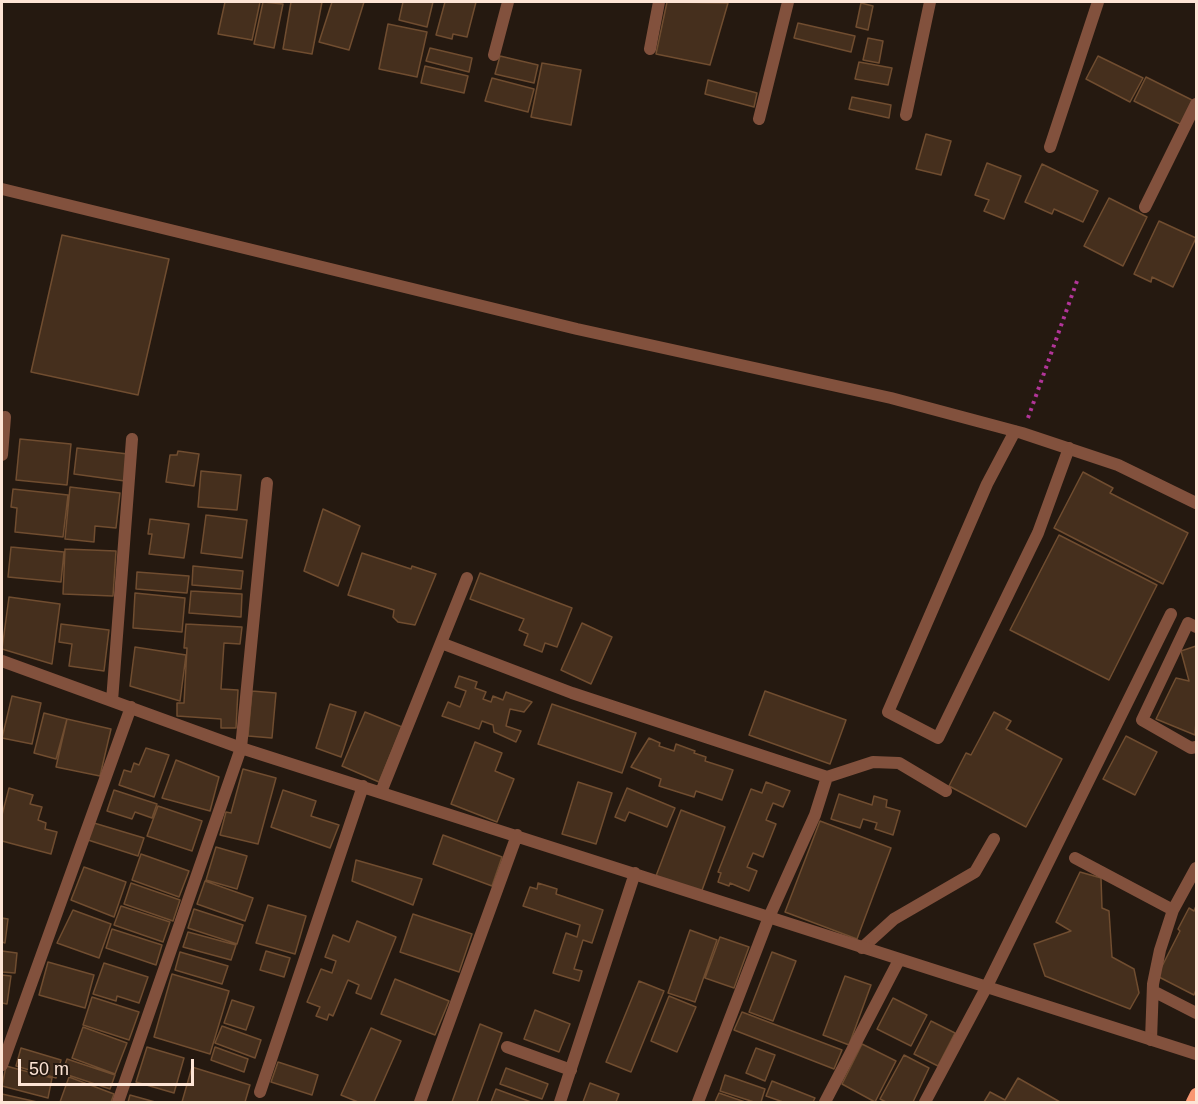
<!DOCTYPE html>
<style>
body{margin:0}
#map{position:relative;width:1198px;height:1104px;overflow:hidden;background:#251910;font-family:Arial,sans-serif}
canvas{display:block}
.frame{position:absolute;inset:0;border:3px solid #fde4d5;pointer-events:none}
.scale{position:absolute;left:18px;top:1059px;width:176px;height:27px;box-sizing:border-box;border:3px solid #fde4d5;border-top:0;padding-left:8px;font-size:18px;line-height:21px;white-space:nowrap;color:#fde4d5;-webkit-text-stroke:4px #251910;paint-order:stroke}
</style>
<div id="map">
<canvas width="1198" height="1104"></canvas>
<div class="frame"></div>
<div class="scale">50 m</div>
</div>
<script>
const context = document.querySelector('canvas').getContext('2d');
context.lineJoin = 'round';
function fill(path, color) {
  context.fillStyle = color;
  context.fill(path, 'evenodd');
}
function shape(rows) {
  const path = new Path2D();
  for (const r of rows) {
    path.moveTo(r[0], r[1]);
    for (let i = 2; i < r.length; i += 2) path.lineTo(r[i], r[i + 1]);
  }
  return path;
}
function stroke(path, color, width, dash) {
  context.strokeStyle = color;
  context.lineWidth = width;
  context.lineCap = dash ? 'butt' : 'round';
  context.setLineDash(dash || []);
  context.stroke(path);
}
const building = shape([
 [225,2,260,2,252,40,218,34,225,2],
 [263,2,283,4,274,48,254,44,263,2],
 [291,2,322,2,312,54,283,49,291,2],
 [332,2,364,2,349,50,319,42,332,2],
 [403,2,433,2,427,27,399,20,403,2],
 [445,2,476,2,467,37,453,34,452,39,436,35,445,2],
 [667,2,728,3,710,65,656,54,667,2],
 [861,3,873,6,868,30,856,27,861,3],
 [798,23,855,36,851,52,794,38,798,23],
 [388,24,427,32,417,77,379,69,388,24],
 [868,38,883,41,879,63,863,60,868,38],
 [430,48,472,58,469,72,426,61,430,48],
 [500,56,538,65,534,83,495,74,500,56],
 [1098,56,1143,78,1130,102,1086,79,1098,56],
 [859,62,892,68,888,85,855,79,859,62],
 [542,63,581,70,571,125,531,117,542,63],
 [425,66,468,76,464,93,421,83,425,66],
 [1146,77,1194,101,1182,125,1134,101,1146,77],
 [492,78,534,89,528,112,485,101,492,78],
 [708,80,757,93,754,107,705,94,708,80],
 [852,97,891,105,889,118,849,109,852,97],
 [926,134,951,141,941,175,916,169,926,134],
 [987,163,1021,176,1004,219,984,211,989,200,975,195,987,163],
 [1042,164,1098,191,1083,222,1054,209,1052,214,1025,202,1042,164],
 [1109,198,1147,217,1123,266,1084,246,1109,198],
 [1159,221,1196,238,1173,287,1152,277,1151,282,1134,274,1159,221],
 [62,235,169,259,138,395,31,372,62,235],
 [20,439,71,444,67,485,16,480,20,439],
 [77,448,128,454,125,481,74,474,77,448],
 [178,451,199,454,194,486,166,482,170,455,177,455,178,451],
 [201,471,241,475,237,510,198,507,201,471],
 [1083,472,1113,488,1110,493,1188,533,1163,584,1054,528,1083,472],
 [70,487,120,493,116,528,95,526,94,542,65,539,70,487],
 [13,489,68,495,63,537,15,532,17,508,11,507,13,489],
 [323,509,360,526,338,586,304,571,323,509],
 [206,515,247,520,242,558,201,553,206,515],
 [150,519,189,524,184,558,149,554,152,534,148,534,150,519],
 [1059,535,1157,585,1109,680,1010,630,1059,535],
 [11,547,64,552,61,582,8,577,11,547],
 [65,549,116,551,113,596,63,594,65,549],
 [362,553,411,569,412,566,436,574,415,625,398,622,393,617,394,610,348,595,362,553],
 [193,566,243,571,241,589,192,585,193,566],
 [137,572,189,576,187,593,136,589,137,572],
 [480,573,572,608,557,647,545,643,542,652,524,645,528,634,519,630,524,619,470,599,480,573],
 [191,591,242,594,241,617,189,613,191,591],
 [135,593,185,598,182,632,133,628,135,593],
 [9,597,60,604,52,664,2,649,9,597],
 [582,623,612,637,591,684,561,670,582,623],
 [61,624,109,630,104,671,69,666,72,644,59,642,61,624],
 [186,624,242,627,240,644,224,643,221,689,238,690,236,728,221,728,221,719,177,716,177,703,184,703,187,648,184,648,186,624],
 [1196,646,1196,721,1195,735,1156,719,1176,678,1189,681,1181,651,1196,646],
 [135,647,186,655,180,701,130,686,135,647],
 [459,676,477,682,475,688,486,692,483,699,491,702,493,696,503,700,506,692,532,702,524,712,510,709,506,726,521,731,516,742,494,732,493,725,482,721,479,729,442,716,448,702,460,707,466,691,455,687,459,676],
 [252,691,276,693,272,738,248,736,252,691],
 [765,691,846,720,830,764,749,735,765,691],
 [12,696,41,703,32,744,2,738,12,696],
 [330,704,356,712,341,757,316,748,330,704],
 [552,704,636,733,622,773,538,744,552,704],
 [365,712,402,727,379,782,342,766,365,712],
 [994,712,1011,721,1006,729,1062,759,1026,827,949,786,966,753,971,755,994,712],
 [44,713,67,719,56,759,34,753,44,713],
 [67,719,111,729,100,776,56,767,67,719],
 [1126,736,1157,752,1135,795,1103,779,1126,736],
 [649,738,660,743,659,746,674,751,676,744,695,751,694,753,706,757,705,761,733,770,722,800,696,791,694,797,659,786,661,779,631,767,649,738],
 [475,742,502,753,495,771,514,779,497,822,451,804,475,742],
 [146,748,169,755,154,797,119,785,124,770,131,772,134,763,139,765,146,748],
 [176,760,219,777,210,811,162,798,176,760],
 [243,769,276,778,258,844,220,835,226,812,231,813,243,769],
 [578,782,612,793,596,844,562,834,578,782],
 [766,782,790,791,783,807,773,803,766,820,776,824,763,857,753,853,747,867,757,871,749,891,730,883,729,886,718,882,721,873,718,872,751,789,762,793,766,782],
 [9,788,33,795,30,804,42,807,38,820,46,823,45,829,57,832,51,854,2,841,2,815,9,788],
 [627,788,675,808,667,827,629,812,625,821,615,817,627,788],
 [114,790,157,804,152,818,135,812,132,819,107,811,114,790],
 [283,790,316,801,311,816,339,825,330,848,271,827,283,790],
 [839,794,872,805,874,796,887,800,886,807,900,811,893,835,875,829,877,823,863,819,860,828,831,819,839,794],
 [158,806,202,821,192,851,147,836,158,806],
 [681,810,725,827,701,893,656,876,681,810],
 [820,821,891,848,857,939,785,912,820,821],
 [94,823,144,838,138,856,88,840,94,823],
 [443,835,502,857,492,886,433,864,443,835],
 [216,847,247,856,237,889,206,880,216,847],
 [141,854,189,871,179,897,132,880,141,854],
 [356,860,422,879,413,905,352,881,356,860],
 [84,867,126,882,114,917,71,900,84,867],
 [1080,872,1101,878,1102,908,1109,911,1112,957,1134,969,1139,993,1130,1009,1045,976,1034,944,1071,931,1056,922,1080,872],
 [205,881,253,898,245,921,197,904,205,881],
 [131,883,180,900,173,921,124,904,131,883],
 [538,883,557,889,556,894,603,910,592,943,583,940,574,969,582,971,579,981,553,973,566,933,577,937,580,925,523,906,530,887,537,889,538,883],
 [268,905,306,916,295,954,256,943,268,905],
 [121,906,170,922,163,942,114,925,121,906],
 [1196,906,1196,990,1194,995,1157,976,1180,931,1178,929,1189,908,1194,911,1196,906],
 [194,909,243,925,237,944,188,928,194,909],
 [73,910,111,924,99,958,57,943,73,910],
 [413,914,472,934,459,972,400,952,413,914],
 [2,918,8,919,5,943,2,942,2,918],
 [357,921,396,937,371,999,356,993,359,985,348,980,333,1016,329,1014,327,1020,316,1016,320,1007,307,1002,321,969,332,973,336,961,325,957,333,935,349,942,357,921],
 [112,929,162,945,156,965,106,948,112,929],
 [690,930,717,940,695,1002,668,993,690,930],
 [188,932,236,945,231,960,183,947,188,932],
 [720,937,749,947,734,988,705,978,720,937],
 [2,951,17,953,15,973,2,972,2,951],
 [266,951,290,958,284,977,260,970,266,951],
 [180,952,228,966,222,984,175,970,180,952],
 [772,952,796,961,773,1021,749,1012,772,952],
 [48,962,94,975,85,1008,39,995,48,962],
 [104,963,148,977,139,1003,117,996,116,1001,93,994,104,963],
 [172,974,229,991,210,1054,154,1037,172,974],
 [2,975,11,976,7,1004,2,1003,2,975],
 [845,976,871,985,849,1045,823,1035,845,976],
 [395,979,449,1001,435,1035,381,1014,395,979],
 [639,981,664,991,631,1072,606,1062,639,981],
 [669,996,696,1007,677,1052,651,1041,669,996],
 [92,997,139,1012,129,1040,83,1025,92,997],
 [893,998,927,1015,911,1046,877,1029,893,998],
 [232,1000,254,1007,246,1030,224,1023,232,1000],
 [535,1010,570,1024,559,1052,524,1039,535,1010],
 [742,1012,842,1050,834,1069,734,1030,742,1012],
 [931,1021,955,1033,938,1066,914,1054,931,1021],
 [480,1024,502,1033,477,1102,452,1102,480,1024],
 [222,1026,261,1040,255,1058,215,1043,222,1026],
 [83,1027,127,1043,115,1074,72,1058,83,1027],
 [371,1028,401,1041,374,1102,358,1102,341,1095,371,1028],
 [862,1044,896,1061,875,1102,842,1084,862,1044],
 [147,1047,184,1058,174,1093,136,1082,147,1047],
 [215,1047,248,1059,244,1072,211,1060,215,1047],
 [21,1048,61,1060,56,1078,16,1066,21,1048],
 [756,1048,775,1055,765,1081,746,1073,756,1048],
 [904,1055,929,1068,913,1102,886,1102,880,1099,904,1055],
 [67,1059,115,1075,110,1089,62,1073,67,1059],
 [278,1062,318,1075,312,1095,271,1082,278,1062],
 [6,1066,52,1078,48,1098,2,1086,6,1066],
 [192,1067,250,1085,245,1102,182,1102,192,1067],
 [506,1068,548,1084,542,1099,500,1084,506,1068],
 [725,1075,765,1089,761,1102,754,1102,720,1091,725,1075],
 [69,1077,114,1094,111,1102,60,1102,69,1077],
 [1018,1078,1060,1102,984,1102,990,1092,1005,1100,1018,1078],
 [772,1081,815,1098,813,1102,783,1102,766,1096,772,1081],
 [590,1083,619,1094,616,1102,583,1102,590,1083],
 [496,1089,531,1102,491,1102,496,1089],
 [719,1093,745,1102,715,1102,719,1093],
 [2,1094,37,1102,2,1102,2,1094],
 [130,1095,155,1102,128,1102,130,1095]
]);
fill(building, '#452f1d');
stroke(building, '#704d30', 1.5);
stroke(shape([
 [1028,418,1077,281]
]), '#b23599', 4, [3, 4.5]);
stroke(shape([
 [650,49,659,2],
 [494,55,508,2],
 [906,115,930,2],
 [759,119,788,2],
 [1050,147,1098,2],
 [1145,207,1196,104],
 [1196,627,1188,623,1142,720,1191,748,1196,747],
 [1075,858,1173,910],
 [862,948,894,919,975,872,994,839],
 [1153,991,1196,1013],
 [1151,1040,1153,984,1160,950,1173,910,1196,868],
 [507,1047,571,1070]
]), '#82513d', 12);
stroke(shape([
 [2,189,577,329,891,398,1022,433,1118,465,1196,503],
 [1015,431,987,484,888,712,938,738,1038,533,1069,448],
 [2,455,5,417],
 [441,643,572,693,827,777,873,762,899,763,946,791],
 [2,661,241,748,1196,1054],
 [112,701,132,439],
 [381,792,467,578],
 [2,1065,131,707],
 [260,1092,363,786],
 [118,1102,241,748,267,483],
 [420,1102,517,835],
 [560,1102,635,873],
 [698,1102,769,917,815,815,827,777],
 [825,1102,899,960],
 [925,1102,986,988,1171,614]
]), '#82513d', 12);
stroke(shape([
 [1192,1102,1196,1094]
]), '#f99771', 12);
</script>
